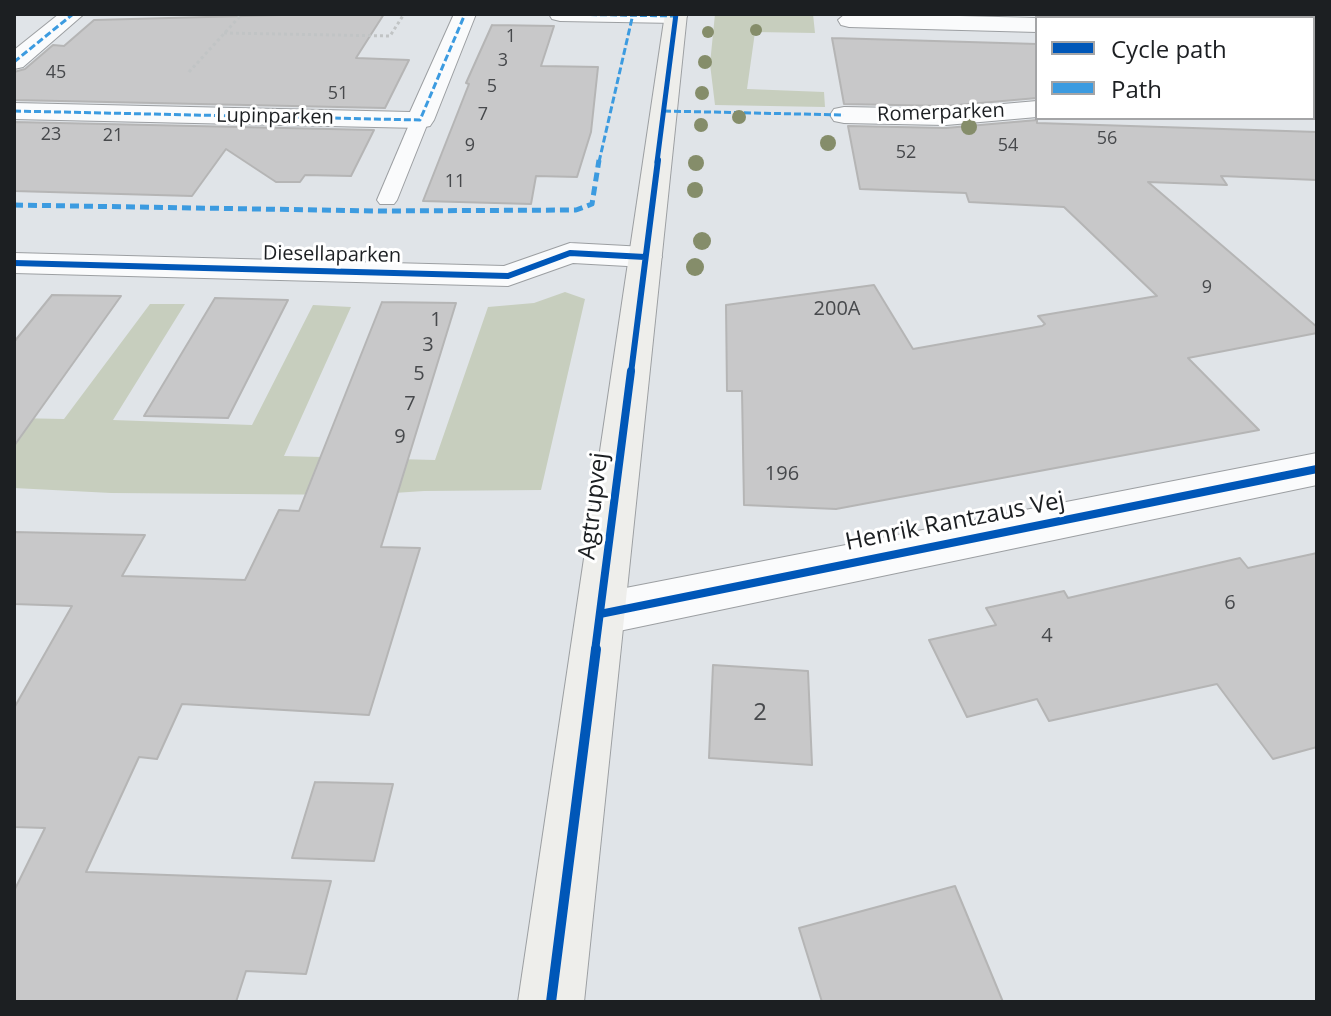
<!DOCTYPE html>
<style>
body{margin:0}
#map{position:relative;width:1331px;height:1016px;overflow:hidden;background:#e0e4e8;font-family:"Open Sans",sans-serif}
canvas{display:block}
.frame{position:absolute;inset:0;border:16px solid #1c1f22;pointer-events:none}
.legend{position:absolute;left:1035px;top:16px;width:280px;height:104px;box-sizing:border-box;background:#fff;border:2px solid #a4a5a7;margin:0;padding:10px 14px;list-style:none;font-size:24px;color:#1c1f22}
.legend li{display:flex;align-items:center;gap:16px;height:40px}
.legend b{width:40px;border:2px solid #a4a5a7}
</style>
<div id="map">
<canvas width="1331" height="1016"></canvas>
<div class="frame"></div>
<ul class="legend">
<li><b style="height:10px;background:#0057b8"></b>Cycle path</li>
<li><b style="height:10px;background:#3c9be0"></b>Path</li>
</ul>
</div>
<script>
const context = document.querySelector('canvas').getContext('2d');
context.lineJoin = 'round';
function fill(path, color) {
  context.fillStyle = color;
  context.fill(path, 'evenodd');
}
function shape(rows) {
  const path = new Path2D();
  for (const r of rows) {
    path.moveTo(r[0], r[1]);
    for (let i = 2; i < r.length; i += 2) path.lineTo(r[i], r[i + 1]);
  }
  return path;
}
function stroke(path, color, width, dash) {
  context.strokeStyle = color;
  context.lineWidth = width;
  context.lineCap = dash ? 'butt' : 'round';
  context.setLineDash(dash || []);
  context.stroke(path);
}
function write(font, color, halo, rows, align = 'center') {
  context.font = font + ' "Open Sans",sans-serif';
  context.lineWidth = 6;
  context.setLineDash([]);
  context.textBaseline = 'middle';
  context.strokeStyle = halo;
  context.fillStyle = color;
  for (const [text, x, y, turn = 0] of rows) {
    context.save();
    context.translate(x, y);
    context.rotate((+turn || 0) * Math.PI / 180);
    context.textAlign = isNaN(turn) ? turn : align;
    if (halo) context.strokeText(text, 0, 0);
    context.fillText(text, 0, 0);
    context.restore();
  }
}
fill(shape([
 [715,14,813,14,815,33,755,32,747,89,824,92,825,107,715,105,710,64],
 [565,292,585,299,541,490,424,491,364,495,111,493,14,488,14,418,64,419,150,304,185,304,113,420,252,425,313,305,351,307,284,456,435,460,488,307,534,303]
]), '#c7cebe');
const building = shape([
 [319,14,384,14,356,58,409,60,385,108,14,100,14,72,25,69,53,45,64,46,94,20,319,14],
 [492,25,554,26,541,66,598,67,591,132,577,177,536,176,531,204,423,201,469,84,466,83,492,25],
 [832,38,1037,44,1037,98,946,106,844,104,832,38],
 [1037,120,1037,123,1317,132,1317,180,1221,176,1227,185,1148,182,1317,327,1317,333,1188,358,1259,430,836,509,744,505,742,391,727,391,726,305,874,285,913,349,1042,326,1045,324,1038,316,1157,296,1064,207,969,202,966,193,860,189,848,126,946,128,1037,120],
 [14,122,374,130,351,176,305,175,300,182,276,182,226,149,192,196,14,191,14,122],
 [52,295,121,296,14,446,14,342,52,295],
 [215,298,288,300,228,418,144,416,215,298],
 [382,302,456,303,381,547,420,548,369,715,182,704,157,759,139,757,86,872,331,881,306,974,246,971,236,1002,14,1002,14,891,45,828,14,827,14,708,72,606,14,604,14,532,145,535,122,576,245,580,279,510,299,511,382,302],
 [1317,553,1317,747,1273,759,1217,684,1049,721,1037,699,967,717,929,640,996,625,986,608,1064,591,1068,598,1240,558,1248,568,1317,553],
 [713,665,808,671,812,765,709,758,713,665],
 [315,782,393,784,374,861,292,858,315,782],
 [955,886,1003,1002,822,1002,799,928,955,886]
]);
fill(building, '#c8c8c9');
stroke(building, '#b5b5b5', 2);
const lane = shape([
 [420,115,429,120,397,200,394,204,380,204,377,200,411,120,420,115]
]);
const street = shape([
 [59,14,84,14,23,67,14,69,14,50,59,14],
 [454,14,476,14,434,120,430,126,420,128,14,119,14,103,410,112,454,14],
 [549,14,686,14,687,16,684,21,676,23,560,21,552,19,549,14],
 [882,14,1037,18,1037,32,849,27,841,25,838,20,845,14,882,14],
 [1146,14,1169,14,1171,18,1148,18,1146,14],
 [1317,50,1317,64,1313,65,1313,51,1317,50],
 [1037,101,1037,117,946,125,844,123,834,121,830,115,834,109,844,107,946,109,1037,101],
 [570,243,645,247,657,250,662,257,657,264,645,267,573,263,508,286,14,273,14,253,504,266,570,243],
 [1317,453,1317,485,600,635,583,629,576,614,583,599,600,593,1317,453]
]);
const secondary = shape([
 [665,14,687,14,584,1002,518,1002,665,14]
]);
stroke(lane, '#9c9fa2', 2);
stroke(street, '#9c9fa2', 2);
stroke(secondary, '#9c9fa2', 2);
stroke(shape([
 [224,33,390,36,404,14],
 [189,72,242,14]
]), '#c1c4c5', 3, [3, 3]);
fill(lane, '#fafbfc');
fill(street, '#fafbfc');
fill(secondary, '#eeeeeb');
stroke(shape([
 [560,14,676,16],
 [14,62,73,14],
 [14,111,420,120,465,14],
 [664,111,844,115],
 [599,162,633,14]
]), '#3c9be0', 3, [7, 3]);
stroke(shape([
 [14,205,380,211,576,210,592,204,599,160]
]), '#3c9be0', 5, [9, 5]);
stroke(shape([
 [657,162,676,14]
]), '#0057b8', 5);
stroke(shape([
 [14,263,508,276,570,253,645,257],
 [631,373,658,160]
]), '#0057b8', 6);
stroke(shape([
 [600,614,1317,469],
 [595,651,631,371]
]), '#0057b8', 8);
stroke(shape([
 [551,1002,596,649]
]), '#0057b8', 10);
context.fillStyle = '#858d6a';
for (const [x, y, r] of [
 [756,30,6],
 [708,32,6],
 [705,62,7],
 [702,93,7],
 [739,117,7],
 [701,125,7],
 [969,127,8],
 [828,143,8],
 [696,163,8],
 [695,190,8],
 [702,241,9],
 [695,267,9]
]) {
  context.beginPath();
  context.arc(x, y, r, 0, 2 * Math.PI);
  context.fill();
}
write('18px', '#47494c', null, [
 ["1",511,37],
 ["3",503,61],
 ["45",56,73],
 ["5",492,87],
 ["51",338,94],
 ["7",483,115],
 ["23",51,135],
 ["21",113,136],
 ["56",1107,139],
 ["9",470,146],
 ["54",1008,146],
 ["52",906,153],
 ["11",455,182],
 ["9",1207,288]
]);
write('20px', '#1c1f22', '#fff', [
 ["Romerparken",941,113,-2],
 ["Lupinparken",275,117,1],
 ["Diesellaparken",332,255,1]
]);
write('20px', '#47494c', null, [
 ["200A",837,309],
 ["1",436,320],
 ["3",428,345],
 ["5",419,374],
 ["7",410,404],
 ["9",400,437],
 ["196",782,474],
 ["6",1230,603],
 ["4",1047,636]
]);
write('24px', '#1c1f22', '#fff', [
 ["Agtrupvej",594,506,-83],
 ["Henrik Rantzaus Vej",955,522,-11]
]);
write('24px', '#47494c', null, [
 ["2",760,713]
]);
</script>
